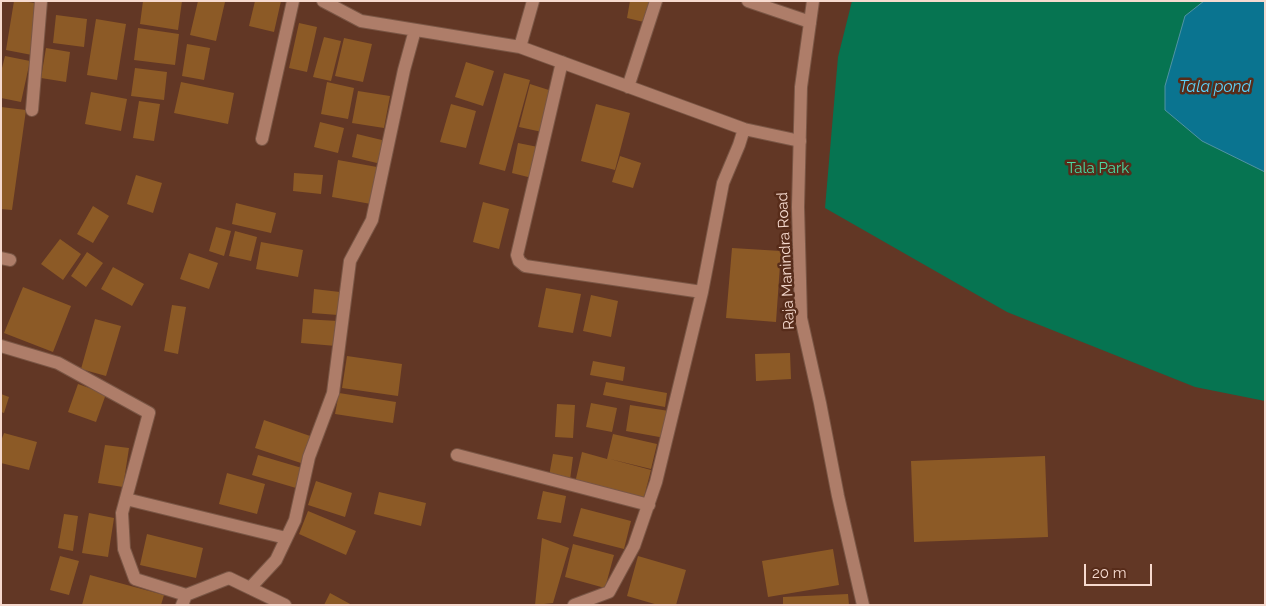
<!DOCTYPE html>
<style>
body{margin:0}
#map{position:relative;width:1266px;height:606px;overflow:hidden;background:#623725;font-family:Raleway,sans-serif}
canvas{display:block}
.frame{position:absolute;inset:0;border:2px solid #f6dacf;pointer-events:none}
.scale{position:absolute;left:1084px;top:564px;width:68px;height:22px;box-sizing:border-box;border:2px solid #f6dacf;border-top:0;padding-left:6px;font-size:15px;line-height:18px;white-space:nowrap;color:#f6dacf;-webkit-text-stroke:4px #572c1a;paint-order:stroke}
</style>
<div id="map">
<canvas width="1266" height="606"></canvas>
<div class="frame"></div>
<div class="scale">20 m</div>
</div>
<script>
const context = document.querySelector('canvas').getContext('2d');
context.lineJoin = 'round';
function fill(path, color) {
  context.fillStyle = color;
  context.fill(path, 'evenodd');
}
function shape(rows) {
  const path = new Path2D();
  for (const r of rows) {
    path.moveTo(r[0], r[1]);
    for (let i = 2; i < r.length; i += 2) path.lineTo(r[i], r[i + 1]);
  }
  return path;
}
function stroke(path, color, width, dash) {
  context.strokeStyle = color;
  context.lineWidth = width;
  context.lineCap = dash ? 'butt' : 'round';
  context.setLineDash(dash || []);
  context.stroke(path);
}
function write(font, color, halo, rows, align = 'center') {
  context.font = font + ' Raleway,sans-serif';
  context.lineWidth = 5;
  context.setLineDash([]);
  context.textBaseline = 'middle';
  context.strokeStyle = halo;
  context.fillStyle = color;
  for (const [text, x, y, turn = 0] of rows) {
    context.save();
    context.translate(x, y);
    context.rotate((+turn || 0) * Math.PI / 180);
    context.textAlign = isNaN(turn) ? turn : align;
    if (halo) context.strokeText(text, 0, 0);
    context.fillText(text, 0, 0);
    context.restore();
  }
}
fill(shape([
 [852,1,1265,1,1265,401,1195,387,1007,312,825,208,838,57]
]), '#067451');
const water = shape([
 [1204,1,1265,1,1265,172,1202,141,1165,110,1165,86,1185,16,1204,1]
]);
fill(water, '#0a7490');
stroke(water, '#5193a3', 1);
fill(shape([
 [14,1,23,1,40,4,32,55,6,50],
 [143,1,182,1,178,30,140,24],
 [198,1,225,2,216,41,190,35],
 [255,1,281,1,274,32,249,26],
 [630,1,652,1,648,23,627,18],
 [56,15,87,19,84,47,53,43],
 [96,19,126,24,117,80,87,75],
 [299,23,317,27,307,72,289,68],
 [138,28,179,34,175,65,134,60],
 [324,37,341,41,331,81,313,77],
 [344,38,372,44,363,82,335,76],
 [187,44,210,48,204,80,182,76],
 [46,48,70,52,66,82,41,78],
 [5,56,30,61,21,102,1,98,1,72],
 [466,62,494,71,483,106,455,97],
 [135,68,167,72,164,100,131,96],
 [504,73,530,80,505,171,479,164],
 [181,82,234,93,228,124,174,113],
 [327,82,354,88,348,119,321,114],
 [530,84,552,91,542,132,519,127],
 [358,91,390,96,384,128,352,123],
 [91,92,127,99,121,131,85,124],
 [139,101,160,104,154,141,133,138],
 [451,104,476,111,466,148,440,142],
 [596,104,630,113,615,170,581,161],
 [1,107,26,110,12,210,1,209],
 [320,122,344,128,338,153,314,147],
 [357,134,386,141,381,164,352,157],
 [518,143,538,147,532,178,512,173],
 [620,156,641,163,633,188,612,182],
 [338,160,377,167,371,204,332,197],
 [294,173,323,175,321,194,293,191],
 [136,175,162,183,153,213,127,204],
 [483,202,509,209,499,249,473,242],
 [236,203,276,213,271,233,232,224],
 [93,206,109,216,93,243,77,234],
 [216,227,231,231,224,256,209,251],
 [235,231,257,237,251,261,229,256],
 [60,239,81,254,63,280,41,264],
 [261,242,303,250,298,277,256,269],
 [732,248,781,251,776,322,726,318],
 [87,252,103,263,86,287,71,276],
 [189,253,218,263,209,289,180,279],
 [113,267,144,284,132,306,101,289],
 [23,287,71,306,53,352,4,333],
 [546,288,581,294,573,333,538,327],
 [314,289,340,292,338,315,312,313],
 [591,295,618,301,611,337,583,331],
 [172,305,186,307,178,354,164,351],
 [95,319,121,326,106,376,81,369],
 [303,319,338,321,336,346,301,343],
 [790,353,791,379,756,381,755,354],
 [347,356,402,364,398,396,342,388],
 [593,361,625,367,623,381,590,375],
 [606,382,667,393,665,407,603,395],
 [78,384,106,394,96,422,68,412],
 [339,393,396,402,393,423,335,414],
 [1,394,9,397,4,413,1,412],
 [591,403,617,408,612,432,586,427],
 [557,404,575,405,573,438,555,437],
 [630,405,669,411,665,438,626,431],
 [264,420,313,437,304,464,255,448],
 [4,433,37,442,29,470,1,463,1,441],
 [613,434,657,444,651,469,610,459,651,470,643,501,575,483,582,452,607,459],
 [105,445,129,448,123,487,98,483],
 [553,454,573,457,570,480,549,476],
 [258,455,302,468,296,488,252,475],
 [1045,456,1048,537,914,542,911,461],
 [227,473,265,484,257,514,219,504],
 [316,481,352,493,345,517,308,505],
 [543,491,566,496,561,523,537,519],
 [379,492,426,503,421,526,374,514],
 [581,508,631,521,624,549,573,536],
 [308,511,356,531,346,555,299,534],
 [89,513,114,518,108,557,82,553],
 [64,514,78,516,73,551,58,548],
 [147,534,203,548,196,578,140,565],
 [542,538,569,548,553,603,535,605],
 [573,544,614,555,605,588,565,577],
 [833,549,839,585,768,597,762,561],
 [60,556,79,561,69,595,50,590],
 [638,556,686,570,676,605,658,605,627,596],
 [90,575,164,595,161,605,82,605],
 [330,593,352,605,324,605],
 [848,594,849,605,783,605,783,597]
]), '#8c5a26');
const minor = shape([
 [323,1,361,21,520,47,744,129,800,141],
 [748,1,810,22],
 [520,47,533,1],
 [562,62,517,255,519,261,525,266,702,292],
 [628,87,656,1],
 [32,110,41,1],
 [262,139,293,1],
 [1,258,10,260],
 [1,346,58,363,149,413,122,513,124,549,135,579,186,595],
 [457,455,649,505],
 [126,499,286,538],
 [250,588,276,560,295,520,309,457,333,393,350,261,372,220,404,70,415,30],
 [182,605,186,595,229,578,285,605],
 [574,605,609,592,634,546,656,482,702,292,723,183,739,145,744,129]
]);
const tertiary = shape([
 [813,1,801,87,798,207,801,318,820,403,838,496,863,605]
]);
stroke(minor, '#7a5645', 14);
stroke(tertiary, '#7a5645', 14);
stroke(minor, '#ae7d69', 12);
stroke(tertiary, '#ae7d69', 12);
write('15px', '#4bdca3', '#572c1a', [
 ["Tala Park",1098,168]
]);
write('15px', '#f6dacf', '#572c1a', [
 ["Raja Manindra Road",786,261,-93]
]);
write('italic 16px', '#5dd2fa', '#572c1a', [
 ["Tala pond",1215,87]
]);
</script>
